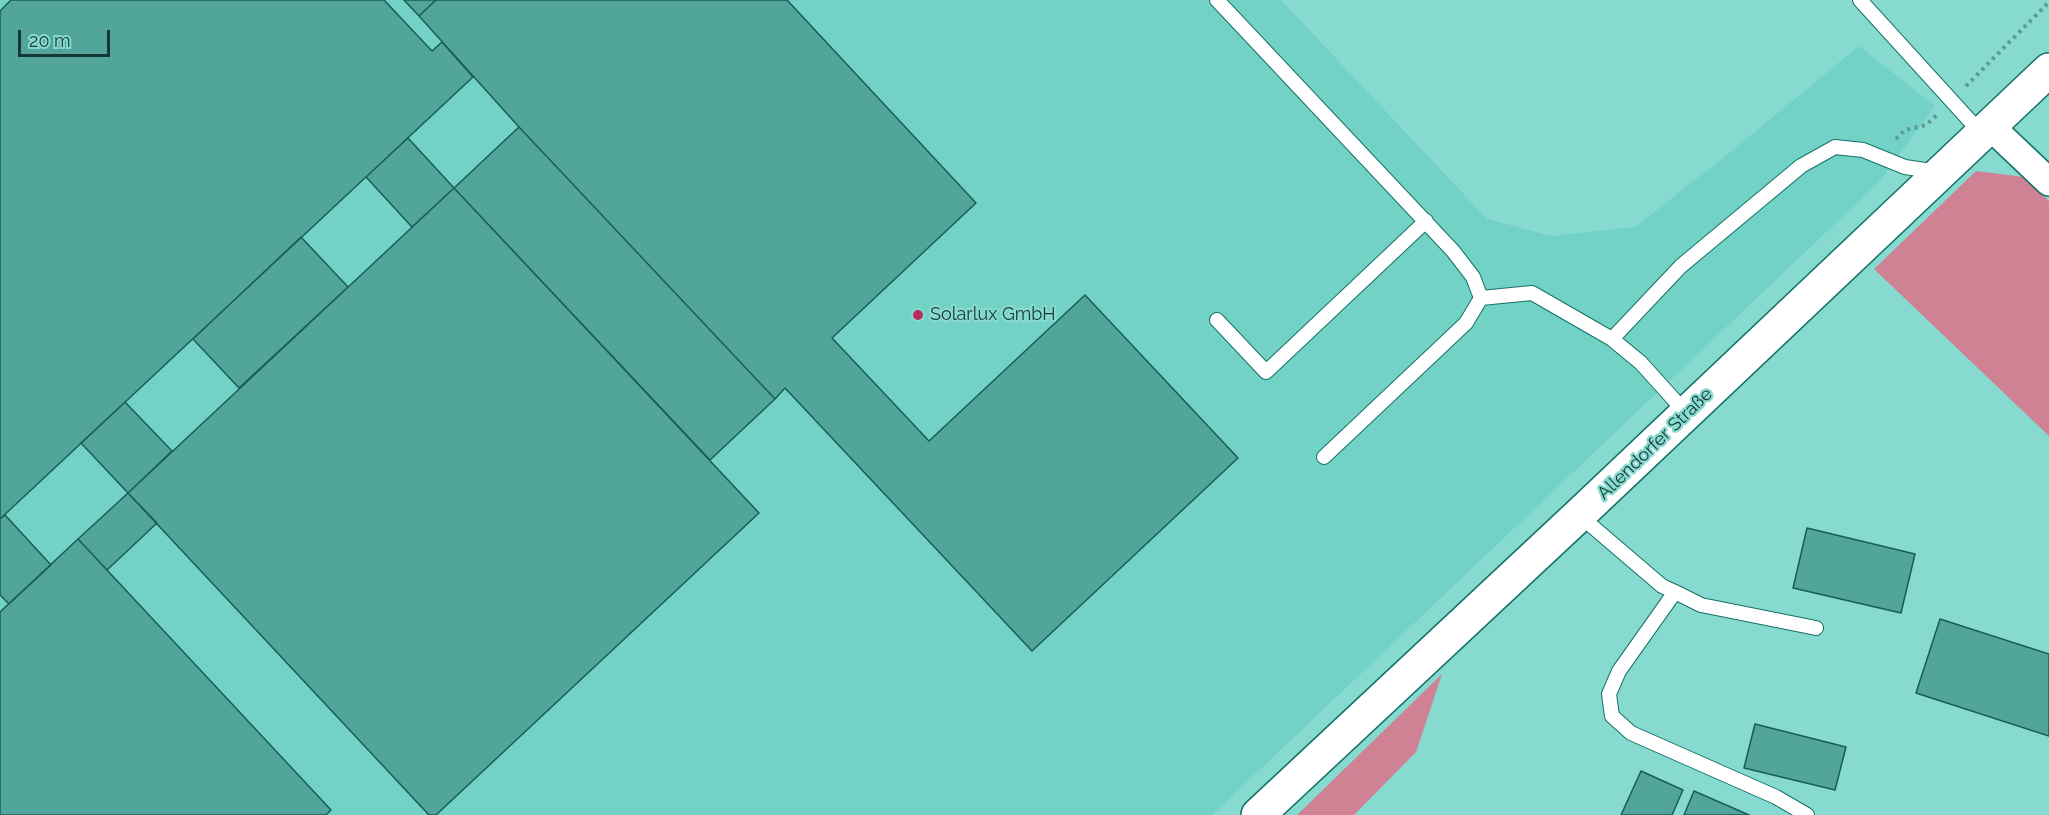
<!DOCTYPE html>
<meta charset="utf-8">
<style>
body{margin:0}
#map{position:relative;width:2049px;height:815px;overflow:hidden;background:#87dacf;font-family:Raleway,sans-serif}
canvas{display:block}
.scale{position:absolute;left:18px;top:30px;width:92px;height:27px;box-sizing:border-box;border:3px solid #163935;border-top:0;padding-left:8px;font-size:18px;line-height:21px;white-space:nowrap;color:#163935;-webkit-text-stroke:4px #87dacf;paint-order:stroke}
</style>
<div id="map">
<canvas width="2049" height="815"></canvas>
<div class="scale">20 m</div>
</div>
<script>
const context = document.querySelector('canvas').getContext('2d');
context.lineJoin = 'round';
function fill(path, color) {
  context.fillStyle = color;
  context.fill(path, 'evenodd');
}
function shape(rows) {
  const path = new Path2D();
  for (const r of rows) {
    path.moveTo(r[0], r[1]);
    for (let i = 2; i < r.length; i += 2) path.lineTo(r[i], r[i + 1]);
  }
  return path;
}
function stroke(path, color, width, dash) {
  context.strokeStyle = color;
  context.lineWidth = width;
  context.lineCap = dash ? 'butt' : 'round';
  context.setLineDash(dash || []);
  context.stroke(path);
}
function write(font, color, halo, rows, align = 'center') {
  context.font = font + ' Raleway,sans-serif';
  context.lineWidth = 4.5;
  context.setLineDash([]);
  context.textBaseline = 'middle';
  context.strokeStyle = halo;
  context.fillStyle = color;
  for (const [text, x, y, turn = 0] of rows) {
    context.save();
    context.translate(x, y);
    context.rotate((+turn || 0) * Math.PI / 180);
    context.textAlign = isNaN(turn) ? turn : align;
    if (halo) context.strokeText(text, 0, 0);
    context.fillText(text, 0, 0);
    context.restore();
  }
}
fill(shape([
 [0,0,1281,0,1487,219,1551,236,1635,227,1733,150,1859,46,1935,106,1878,183,1212,815,0,815]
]), '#72d2c5');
fill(shape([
 [1976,171,2024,177,2049,201,2049,436,1874,269],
 [1442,674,1416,752,1354,815,1297,815]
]), '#cf8294');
const building = shape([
 [11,0,384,0,432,51,442,42,473,77,0,519,0,11,11,0],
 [404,0,436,0,419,16,404,0],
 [436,0,787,0,976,203,832,338,929,441,1085,295,1238,458,1032,651,785,388,775,399,519,127,419,16,436,0],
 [519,127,775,399,710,460,454,188,519,127],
 [408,138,454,188,412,227,366,177,408,138],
 [454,188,759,513,436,815,429,815,128,493,454,188],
 [301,237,348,287,239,388,193,339,301,237],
 [125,402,172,451,128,493,81,443,125,402],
 [128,493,157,523,107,570,78,539,128,493],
 [5,515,51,565,9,604,0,595,0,519,5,515],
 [1807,528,1915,554,1901,613,1793,588,1807,528],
 [78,539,331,810,326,815,0,815,0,612,78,539],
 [1940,619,2049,654,2049,736,1916,693,1940,619],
 [1755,724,1846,747,1835,790,1744,768,1755,724],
 [1641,771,1683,790,1672,815,1621,815,1641,771],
 [1694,791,1749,815,1684,815,1694,791]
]);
fill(building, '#51a59a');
stroke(building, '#195d55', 1.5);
const service = shape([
 [1217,0,1453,251,1473,277,1481,298],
 [1860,0,1981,133],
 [1217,320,1266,372,1426,221],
 [1686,413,1641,363,1612,339,1681,266,1801,166,1835,147,1863,150,1905,167,1938,172],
 [1324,457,1466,323,1481,298,1532,293,1612,339],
 [1579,515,1662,586,1675,592,1701,605,1816,628],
 [1675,592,1619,671,1609,694,1612,716,1631,733,1776,797,1807,815]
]);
const minor = shape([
 [1991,127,2049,182]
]);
const secondary = shape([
 [1258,815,1579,515,2049,70]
]);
stroke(service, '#127268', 16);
stroke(minor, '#127268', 30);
stroke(secondary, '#127268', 36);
stroke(shape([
 [1966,86,2049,2],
 [1896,139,1905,130,1926,125,1937,115]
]), '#5a9a92', 4, [3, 4.5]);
stroke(service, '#fff', 14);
stroke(minor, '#fff', 27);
stroke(secondary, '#fff', 33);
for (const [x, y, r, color] of [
 [918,315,6,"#b92c5f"]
]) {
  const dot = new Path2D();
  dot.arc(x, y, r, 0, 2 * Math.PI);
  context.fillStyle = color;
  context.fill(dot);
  stroke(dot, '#87dacf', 2);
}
write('18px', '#163935', '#87dacf', [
 ["Solarlux GmbH",930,315]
], 'left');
write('18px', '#163935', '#87dacf', [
 ["Allendorfer Straße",1655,444,-44]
]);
</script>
